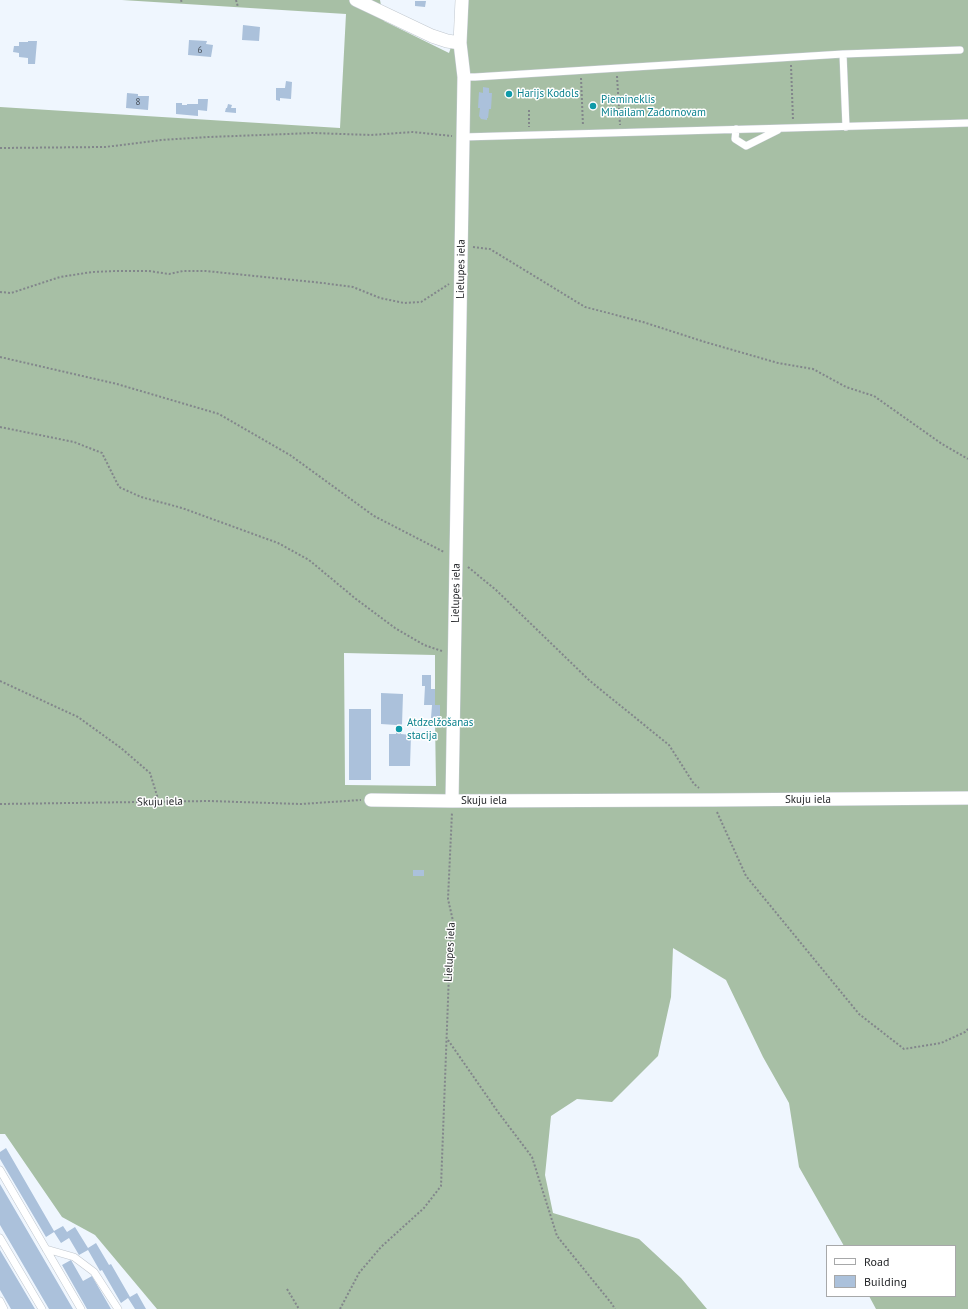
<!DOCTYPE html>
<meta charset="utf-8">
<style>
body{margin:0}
#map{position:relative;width:968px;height:1309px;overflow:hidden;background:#eff6fe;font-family:"PT Sans",sans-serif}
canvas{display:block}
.legend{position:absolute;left:826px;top:1245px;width:130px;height:52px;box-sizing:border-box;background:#fff;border:1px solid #a7a8a9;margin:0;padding:5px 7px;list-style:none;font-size:12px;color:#242629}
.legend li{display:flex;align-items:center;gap:8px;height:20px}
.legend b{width:20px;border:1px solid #a7a8a9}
</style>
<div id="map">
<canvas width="968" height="1309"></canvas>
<ul class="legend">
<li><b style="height:5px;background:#fff"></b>Road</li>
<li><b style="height:11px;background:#abc1db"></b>Building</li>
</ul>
</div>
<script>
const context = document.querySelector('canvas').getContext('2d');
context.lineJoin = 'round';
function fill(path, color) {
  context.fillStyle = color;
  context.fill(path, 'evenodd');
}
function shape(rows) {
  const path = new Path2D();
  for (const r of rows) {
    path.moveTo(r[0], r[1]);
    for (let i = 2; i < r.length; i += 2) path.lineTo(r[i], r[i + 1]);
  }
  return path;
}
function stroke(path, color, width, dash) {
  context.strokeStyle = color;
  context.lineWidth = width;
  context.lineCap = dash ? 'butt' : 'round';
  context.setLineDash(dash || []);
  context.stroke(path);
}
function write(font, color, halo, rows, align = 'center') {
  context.font = font + ' "PT Sans",sans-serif';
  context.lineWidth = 3;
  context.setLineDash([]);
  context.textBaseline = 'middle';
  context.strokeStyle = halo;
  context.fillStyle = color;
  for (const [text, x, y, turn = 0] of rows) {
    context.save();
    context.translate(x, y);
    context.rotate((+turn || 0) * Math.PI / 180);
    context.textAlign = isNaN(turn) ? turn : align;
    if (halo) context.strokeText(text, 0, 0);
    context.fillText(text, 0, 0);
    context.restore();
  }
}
fill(shape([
 [122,0,380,0,384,21,449,53,467,0,968,0,968,1309,876,1309,869,1296,955,1296,955,1246,844,1246,799,1167,789,1103,763,1057,726,980,673,948,671,997,658,1056,612,1102,577,1099,551,1116,545,1175,553,1213,639,1239,681,1278,707,1309,157,1309,95,1235,62,1217,5,1134,0,1134,0,107,340,128,346,14],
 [344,653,435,655,435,705,440,706,440,718,435,719,436,786,345,785]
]), '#a7bfa5');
fill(shape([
 [415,1,426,1,425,7,415,6],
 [243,25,260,27,259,41,242,40],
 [189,40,207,41,206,44,213,45,211,57,188,55],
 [28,41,37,41,35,64,28,64,28,58,19,57,19,53,13,52,14,46,19,46,19,42,28,42],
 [286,81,292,82,291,99,280,98,280,101,276,100,276,88,285,88],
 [483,87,489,88,489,93,492,93,491,109,489,109,488,118,487,118,487,120,481,119,479,116,480,108,478,108,479,92,483,93],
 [127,93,138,94,138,96,149,96,148,110,126,108],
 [198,99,208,99,207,111,198,110,198,116,176,114,176,103,182,103,182,105,187,105,187,104,198,104],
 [228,104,232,105,231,108,236,108,236,113,225,112,226,108,227,108],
 [422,675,431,675,431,689,435,689,435,705,440,705,440,718,431,718,432,705,424,705,425,686,422,686],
 [381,693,403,694,402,725,401,724,401,734,411,735,410,766,389,766,389,734,396,734,396,725,381,724],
 [349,709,371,709,371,780,349,780],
 [413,870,424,870,424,876,413,876],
 [6,1148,54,1231,63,1226,67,1232,75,1227,88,1248,96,1243,109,1265,111,1264,130,1297,137,1293,146,1309,135,1309,128,1298,121,1303,102,1270,100,1271,88,1250,79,1255,69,1238,61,1243,54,1232,46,1237,0,1159,0,1152],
 [0,1184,73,1309,49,1309,0,1225],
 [0,1250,35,1309,11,1309,0,1290],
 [71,1260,83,1281,92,1276,111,1309,87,1309,62,1265]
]), '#abc1db');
const service = shape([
 [843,54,846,127],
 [464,77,475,77,843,54,960,50],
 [736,129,735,139,746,146,778,130],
 [463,137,968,123],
 [0,1170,81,1309],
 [0,1238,42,1309],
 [46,1249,74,1257,94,1272,118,1309],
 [0,1301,4,1309]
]);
const minor = shape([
 [356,0,432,36,447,41,460,43],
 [371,800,452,801,712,800,968,798],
 [452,801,464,77,460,43,462,0]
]);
stroke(service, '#c0c7ce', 8);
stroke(minor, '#c0c7ce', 14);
stroke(shape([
 [181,0,182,3],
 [236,0,238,7],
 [791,65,793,120],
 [617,76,620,125],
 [581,78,583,126],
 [529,110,529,127],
 [0,148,105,147,161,140,209,137,313,133,371,135,413,132,452,136],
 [473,247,490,249,585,307,643,322,705,342,778,363,813,369,846,387,874,396,942,444,968,459],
 [0,292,11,293,60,277,92,272,116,271,149,271,169,274,183,271,206,271,323,283,353,287,380,298,404,303,421,302,449,284],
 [0,357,117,384,219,414,290,455,374,516,444,552],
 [0,427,74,442,102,453,119,487,141,497,182,508,278,543,309,560,356,599,395,628,424,645,442,651],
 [468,567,496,590,590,681,669,745,694,784,699,788],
 [0,681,78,717,121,748,150,773,159,802],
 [0,804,209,801,301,804,361,800],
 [717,812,746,876,859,1014,904,1049,941,1043,965,1032,968,1029],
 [448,1040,498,1112,532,1157,557,1236,612,1304,615,1309],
 [287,1289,299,1309],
 [340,1309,359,1273,381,1247,424,1208,441,1186,450,947,453,921,448,899,452,812]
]), '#82868b', 2, [2, 2]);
stroke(service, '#fff', 7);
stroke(minor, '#fff', 13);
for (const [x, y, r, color] of [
 [509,94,4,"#0f9aa8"],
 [593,106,4,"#0f9aa8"],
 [399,729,4,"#0f9aa8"]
]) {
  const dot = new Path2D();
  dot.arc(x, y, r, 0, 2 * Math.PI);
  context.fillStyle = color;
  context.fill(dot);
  stroke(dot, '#fff', 1.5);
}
write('9px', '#464d56', null, [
 ["6",200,50],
 ["8",138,102]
]);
write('11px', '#0d838f', '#fff', [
 ["Harijs Kodols",517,94],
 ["Piemineklis",601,100],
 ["Mihailam Zadornovam",601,113],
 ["Atdzelžošanas",407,723],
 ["stacija",407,736]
], 'left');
write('11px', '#242629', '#fff', [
 ["Lielupes iela",461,269,-89],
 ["Lielupes iela",456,593,-89],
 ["Skuju iela",808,800],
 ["Skuju iela",484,801],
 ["Skuju iela",160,802,-1],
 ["Lielupes iela",450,952,-87]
]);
</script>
